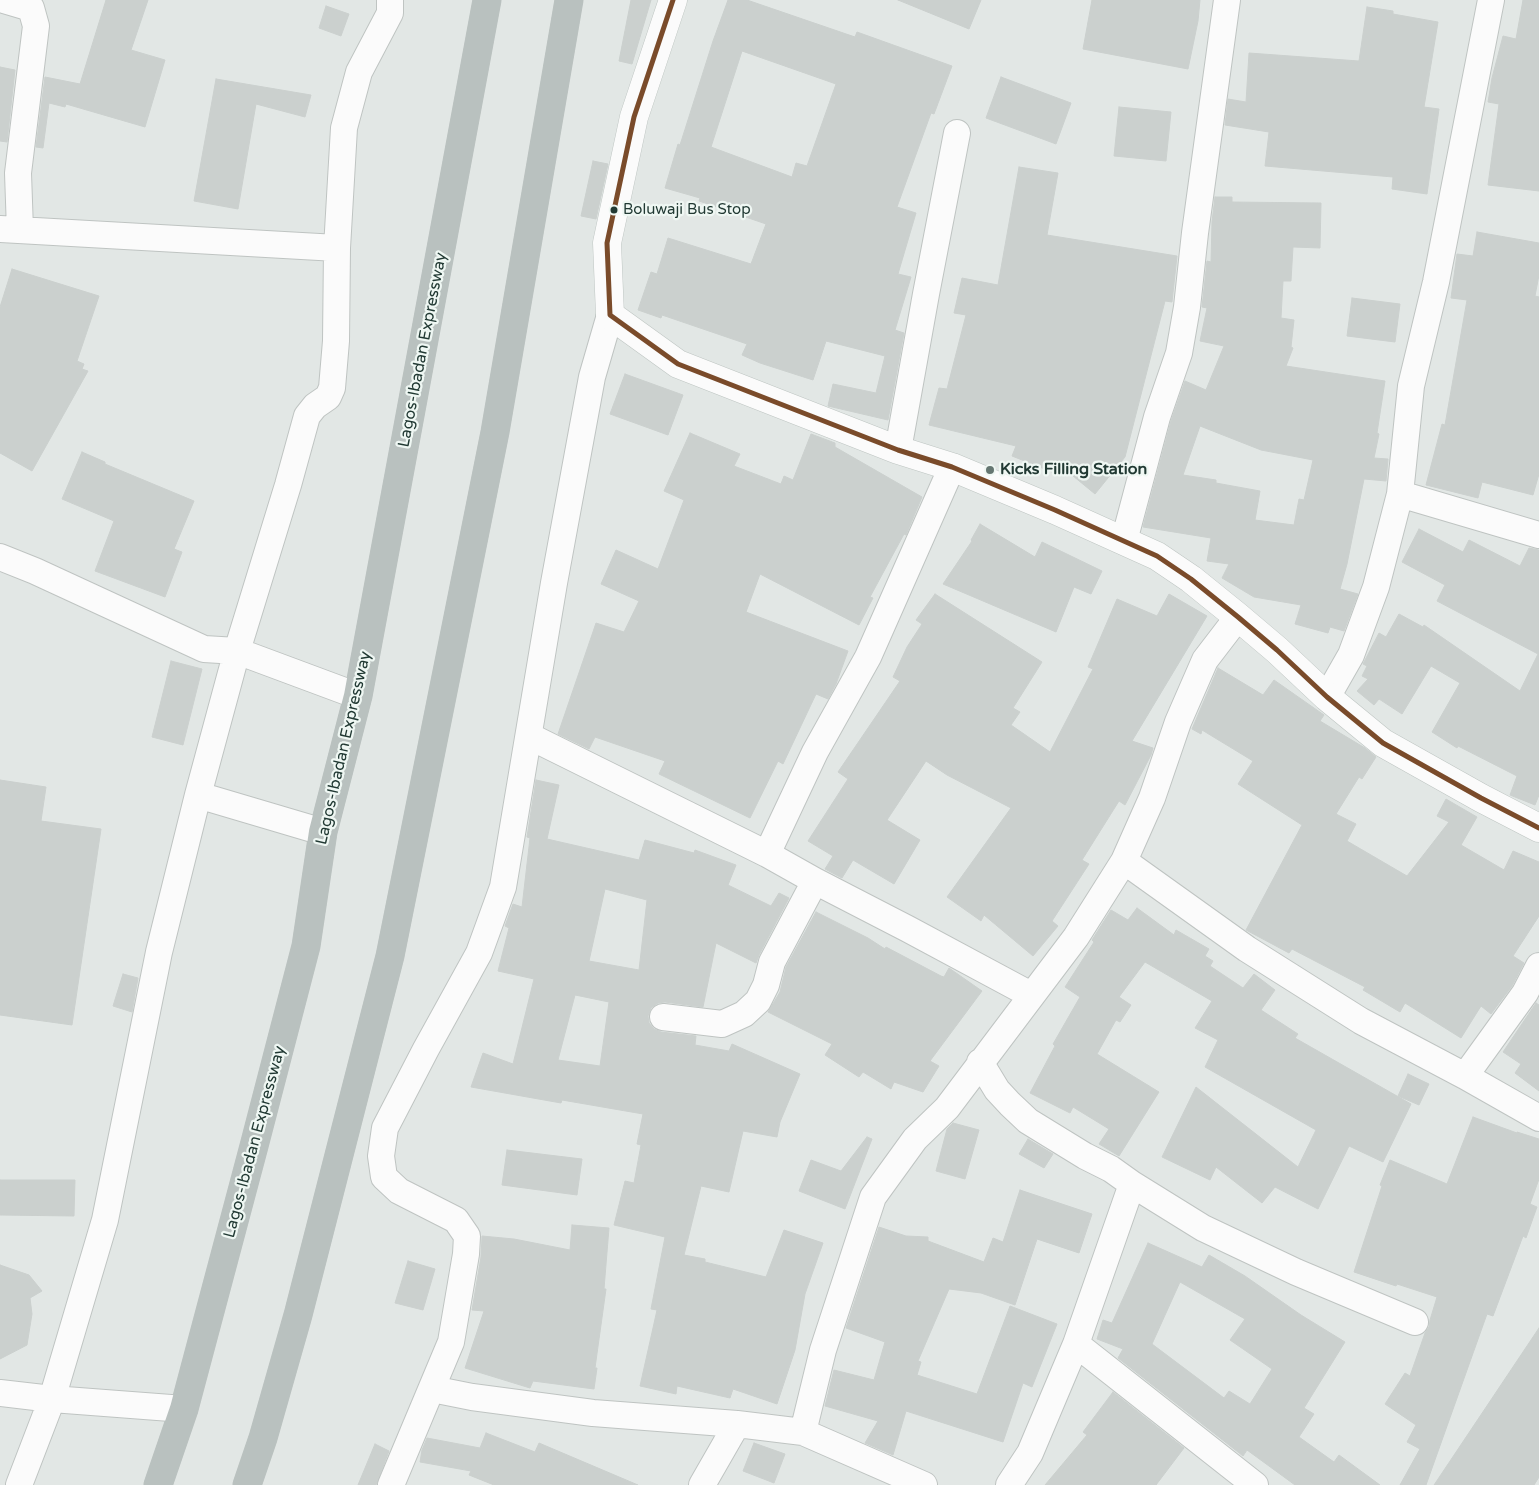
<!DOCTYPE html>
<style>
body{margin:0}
canvas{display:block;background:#e2e7e5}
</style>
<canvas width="1539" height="1485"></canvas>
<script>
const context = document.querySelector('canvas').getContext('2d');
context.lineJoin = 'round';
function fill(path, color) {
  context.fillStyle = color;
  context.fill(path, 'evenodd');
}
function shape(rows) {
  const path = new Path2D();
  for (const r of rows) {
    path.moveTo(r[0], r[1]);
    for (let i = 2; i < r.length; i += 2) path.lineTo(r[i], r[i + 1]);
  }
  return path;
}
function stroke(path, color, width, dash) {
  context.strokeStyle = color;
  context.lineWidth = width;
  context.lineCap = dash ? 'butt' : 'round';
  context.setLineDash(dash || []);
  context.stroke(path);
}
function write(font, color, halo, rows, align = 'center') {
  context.font = font + ' "Varela Round",sans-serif';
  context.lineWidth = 4.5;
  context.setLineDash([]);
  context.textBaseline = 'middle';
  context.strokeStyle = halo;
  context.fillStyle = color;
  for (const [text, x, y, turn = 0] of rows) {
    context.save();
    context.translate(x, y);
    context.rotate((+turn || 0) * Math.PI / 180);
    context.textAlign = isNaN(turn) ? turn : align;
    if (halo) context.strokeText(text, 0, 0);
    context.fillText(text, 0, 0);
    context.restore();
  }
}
const building = shape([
 [106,0,148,0,131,50,165,60,145,127,66,104,65,107,49,103,43,148,36,147,45,77,80,84,106,0],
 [631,0,651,0,632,64,619,61,631,0],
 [728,0,747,0,855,37,857,32,952,66,934,114,931,113,897,207,916,213,898,274,911,277,895,330,904,333,888,420,828,406,833,384,876,393,885,356,826,341,813,380,760,363,742,355,747,344,662,315,661,318,638,310,651,272,657,274,668,238,751,264,766,224,699,201,700,198,665,188,678,144,680,145,713,41,728,0],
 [742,51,836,84,807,166,796,163,792,177,711,147,742,51],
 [898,0,981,0,969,29,898,0],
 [1092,0,1200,0,1198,21,1188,69,1083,49,1092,0],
 [1523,0,1539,0,1539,191,1488,185,1499,104,1488,102,1492,78,1503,36,1516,39,1523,0],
 [326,6,349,14,341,36,319,28,326,6],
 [1367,7,1393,11,1393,14,1438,22,1424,107,1439,109,1427,194,1392,189,1393,177,1265,166,1269,132,1225,125,1228,99,1246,102,1249,53,1359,61,1367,7],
 [0,67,15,70,7,142,0,141,0,67],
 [1001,77,1071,103,1056,144,986,118,1001,77],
 [216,79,311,95,305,117,256,104,238,209,194,201,216,79],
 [1119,107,1171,112,1166,161,1114,156,1119,107],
 [593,161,608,164,596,219,581,216,593,161],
 [1019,167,1058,173,1047,235,1177,256,1172,302,1165,301,1125,457,1095,494,1056,462,1052,472,1012,456,1016,446,929,425,939,388,947,389,966,315,954,313,962,278,998,285,1019,167],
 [1215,197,1232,197,1232,202,1321,203,1320,248,1293,247,1291,281,1283,281,1281,318,1294,320,1291,347,1293,348,1286,366,1385,381,1377,433,1379,434,1374,458,1388,459,1386,481,1364,479,1347,564,1340,589,1358,594,1344,631,1330,627,1328,633,1295,624,1301,605,1254,597,1222,578,1229,564,1207,561,1211,538,1143,527,1171,421,1185,381,1206,390,1224,346,1200,341,1207,308,1202,307,1207,261,1211,262,1212,222,1215,197],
 [1200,426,1261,450,1313,460,1304,500,1299,499,1294,525,1255,520,1260,491,1216,483,1216,480,1183,475,1200,426],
 [1477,232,1539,243,1539,275,1535,296,1539,297,1539,474,1533,495,1482,482,1478,498,1426,485,1442,424,1445,425,1467,300,1451,298,1457,254,1473,256,1477,232],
 [12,269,99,296,77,361,84,364,82,369,88,371,32,471,0,453,0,307,12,269],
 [1352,298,1400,304,1395,342,1347,336,1352,298],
 [625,374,683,395,668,435,610,414,625,374],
 [690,433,740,454,734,466,781,484,784,476,793,480,811,434,835,443,835,447,922,497,906,535,904,534,870,597,873,598,859,625,760,574,746,612,848,651,836,684,828,699,816,694,783,764,778,761,750,818,659,774,665,761,595,737,589,749,558,734,596,623,624,632,639,601,601,584,616,550,658,569,684,500,664,491,690,433],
 [82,452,105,462,105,464,194,501,174,549,182,552,165,597,95,571,114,521,62,499,82,452],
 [980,524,1035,557,1042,542,1102,571,1091,594,1074,587,1056,632,943,584,972,541,971,540,980,524],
 [1419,529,1463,552,1469,540,1520,566,1529,548,1539,550,1539,795,1535,805,1510,795,1517,776,1458,746,1457,748,1432,732,1460,683,1431,666,1402,714,1379,699,1374,705,1357,691,1368,679,1362,676,1367,666,1363,664,1379,633,1386,637,1399,614,1423,627,1424,625,1520,691,1538,654,1437,601,1445,585,1402,562,1419,529],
 [935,594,1042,662,1013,708,1020,712,1011,725,1050,752,1093,669,1088,667,1117,599,1157,616,1169,594,1207,616,1132,741,1153,748,1151,755,1125,805,1119,801,1082,860,1089,864,1052,921,1058,926,1033,956,984,915,981,921,947,897,1011,808,947,775,926,761,887,820,920,840,894,884,853,860,842,878,825,869,833,856,808,841,848,779,838,772,900,681,893,677,907,647,922,624,916,620,935,594],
 [171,661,202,669,183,745,152,737,171,661],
 [1218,668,1263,695,1274,680,1324,715,1320,721,1365,748,1376,757,1362,779,1359,777,1336,814,1356,824,1347,841,1407,876,1449,822,1437,816,1446,799,1477,817,1461,845,1504,870,1513,851,1539,862,1539,916,1513,956,1524,963,1512,986,1491,1014,1481,1006,1461,1038,1405,1003,1400,1012,1363,990,1365,987,1292,949,1289,953,1246,930,1302,825,1238,784,1253,761,1202,730,1201,734,1192,729,1218,668],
 [0,780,46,787,41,821,101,829,72,1025,0,1015,0,780],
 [536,780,559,785,547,839,639,860,645,840,694,853,695,850,736,865,728,885,771,906,779,893,789,898,759,955,756,963,716,943,703,1007,665,1002,658,1003,651,1008,648,1016,649,1023,654,1029,661,1032,696,1036,695,1045,729,1051,732,1044,800,1074,780,1122,777,1137,743,1131,729,1192,701,1186,684,1255,705,1259,705,1262,766,1277,784,1230,823,1243,805,1294,795,1350,777,1404,733,1389,730,1398,677,1386,676,1394,640,1386,657,1310,651,1309,665,1237,614,1225,625,1181,634,1183,641,1145,637,1144,643,1114,562,1100,561,1103,471,1087,483,1053,513,1064,534,979,498,971,509,928,505,926,513,904,522,907,530,838,527,837,536,780],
 [605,889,647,900,639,970,589,961,605,889],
 [575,995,609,1002,600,1066,558,1060,575,995],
 [1137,908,1174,935,1176,930,1209,949,1205,956,1213,961,1210,966,1243,988,1254,974,1275,990,1261,1010,1298,1034,1295,1038,1411,1104,1383,1162,1349,1146,1318,1209,1275,1187,1262,1203,1216,1167,1210,1180,1162,1157,1196,1087,1298,1167,1316,1130,1205,1067,1218,1040,1195,1028,1212,1001,1145,962,1119,997,1131,1005,1120,1022,1116,1020,1097,1054,1159,1092,1119,1156,1099,1144,1109,1129,1073,1107,1070,1113,1030,1093,1055,1046,1053,1044,1080,997,1065,987,1094,942,1092,940,1111,910,1128,920,1137,908],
 [816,912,868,938,885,949,886,947,941,976,944,977,949,968,982,991,930,1061,939,1066,923,1092,894,1082,891,1089,863,1072,859,1077,825,1055,832,1044,768,1012,780,992,786,967,816,912],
 [123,974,138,978,132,1012,113,1006,123,974],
 [1536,1003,1539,1005,1539,1091,1515,1073,1521,1064,1503,1052,1536,1003],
 [1408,1074,1429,1084,1419,1105,1398,1096,1408,1074],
 [1473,1117,1517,1133,1517,1132,1539,1139,1539,1179,1530,1204,1537,1207,1526,1238,1523,1236,1493,1316,1487,1314,1426,1485,1400,1485,1420,1449,1407,1442,1416,1425,1385,1404,1405,1373,1410,1376,1425,1333,1429,1327,1430,1320,1437,1297,1397,1284,1396,1286,1354,1272,1382,1186,1380,1185,1390,1160,1447,1184,1473,1117],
 [953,1123,979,1130,965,1179,936,1171,947,1129,953,1123],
 [867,1137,872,1139,845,1209,799,1191,811,1160,841,1171,867,1137],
 [1028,1139,1053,1154,1044,1168,1019,1154,1028,1139],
 [507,1150,582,1159,577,1195,502,1185,507,1150],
 [0,1180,75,1180,74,1216,0,1215,0,1180],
 [1020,1190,1092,1214,1079,1253,1037,1239,1015,1305,981,1293,949,1289,918,1361,921,1362,917,1375,977,1394,1010,1306,1057,1324,1032,1387,1023,1383,1003,1442,906,1411,893,1455,865,1443,878,1421,825,1406,834,1370,874,1380,885,1342,846,1328,879,1227,906,1236,928,1237,928,1241,984,1262,993,1238,1003,1242,1020,1190],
 [572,1225,609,1228,604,1289,606,1289,595,1368,597,1368,594,1389,533,1381,530,1388,465,1368,484,1311,472,1310,481,1257,482,1236,514,1239,570,1250,572,1225],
 [1148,1243,1202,1267,1209,1255,1245,1276,1301,1315,1345,1342,1304,1408,1314,1414,1299,1437,1334,1462,1339,1455,1380,1485,1295,1485,1247,1450,1243,1456,1118,1358,1123,1349,1097,1339,1103,1320,1112,1323,1148,1243],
 [1180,1282,1245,1319,1230,1340,1272,1369,1250,1404,1229,1391,1224,1398,1152,1344,1180,1282],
 [408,1261,435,1269,423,1310,395,1303,408,1261],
 [0,1265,29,1275,42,1291,30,1298,32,1314,27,1345,0,1359,0,1265],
 [1539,1328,1539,1477,1534,1485,1434,1485,1539,1328],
 [1113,1392,1184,1448,1156,1485,1045,1485,1087,1435,1083,1432,1113,1392],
 [486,1433,535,1452,539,1443,638,1485,494,1485,469,1475,471,1471,420,1462,422,1450,427,1438,480,1448,486,1433],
 [754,1443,785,1454,774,1483,743,1471,754,1443],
 [375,1444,389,1451,376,1485,358,1485,375,1444]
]);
fill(building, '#cbd0ce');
stroke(building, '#cbd0ce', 1);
const street = shape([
 [4,0,31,8,36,26,18,173,20,230],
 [0,229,337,248],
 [898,450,926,294,957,133],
 [1400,494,1539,535],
 [1124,541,1157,417,1179,353,1187,307,1195,233,1227,0],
 [0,557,35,571,204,649,237,651,358,696],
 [1327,697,1351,655,1376,587,1400,494,1411,386,1436,282,1491,0],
 [529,736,767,854,815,881,908,929,1031,995],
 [198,795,323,832],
 [767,854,815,752,868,657,952,467],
 [1124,861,1247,949,1361,1021,1465,1076,1539,1118],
 [663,1017,722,1024,744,1014,758,1001,766,985,772,962,815,881],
 [980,1062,997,1090,1010,1104,1028,1121,1085,1156,1111,1169,1132,1184,1076,1344,1030,1453,1009,1485],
 [1465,1076,1525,993,1539,966],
 [1132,1184,1203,1228,1296,1272,1415,1322],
 [1076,1344,1255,1485],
 [432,1389,472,1397,593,1413,737,1424,803,1432,924,1485],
 [0,1393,52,1399,184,1409],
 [803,1432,823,1350,873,1197,915,1139,947,1108,1076,937,1124,861,1152,798,1178,722,1205,660,1238,617],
 [19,1485,52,1399,105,1220,159,952,198,795,237,651,288,485,307,416,315,406,328,397,332,388,336,341,337,248,344,128,359,72,390,13,390,0],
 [391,1485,451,1342,466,1254,467,1236,456,1220,399,1191,384,1177,381,1156,385,1128,426,1049,479,953,503,887,554,583,592,377,610,315],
 [702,1485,737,1424]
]);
const secondary = shape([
 [673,0,634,117,607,243,610,315,678,364,898,450,952,467,1055,510,1157,556,1191,579,1238,617,1277,650,1327,697,1383,743,1481,798,1539,828]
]);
const highway = shape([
 [158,1485,184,1409,254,1146,306,946,323,832,358,696,487,0],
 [247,1485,263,1438,298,1315,390,956,495,432,569,0]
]);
stroke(street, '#bfc4c2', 28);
stroke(secondary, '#bec5c2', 29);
stroke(highway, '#bcc3c1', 29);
stroke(street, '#fbfbfb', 26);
stroke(secondary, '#fbfbfb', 28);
stroke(highway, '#b9c1bf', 28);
stroke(shape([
 [673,0,634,117,607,243,610,315,678,364,898,450,952,467,1055,510,1157,556,1191,579,1238,617,1277,650,1327,697,1383,743,1481,798,1539,828]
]), '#7a4b2a', 5);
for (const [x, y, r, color] of [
 [614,210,4.5,"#213933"],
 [990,470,5,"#657671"]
]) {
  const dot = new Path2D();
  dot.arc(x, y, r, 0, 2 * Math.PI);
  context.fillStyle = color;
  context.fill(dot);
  stroke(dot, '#eff7f3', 2);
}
write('15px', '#213933', '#eff7f3', [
 ["Boluwaji Bus Stop",623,210]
], 'left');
write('16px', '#213933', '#eff7f3', [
 ["Lagos-Ibadan Expressway",423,350,-79],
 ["Lagos-Ibadan Expressway",344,748,-77],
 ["Lagos-Ibadan Expressway",255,1142,-75]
]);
write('bold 16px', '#213933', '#eff7f3', [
 ["Kicks Filling Station",1000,470]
], 'left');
</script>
